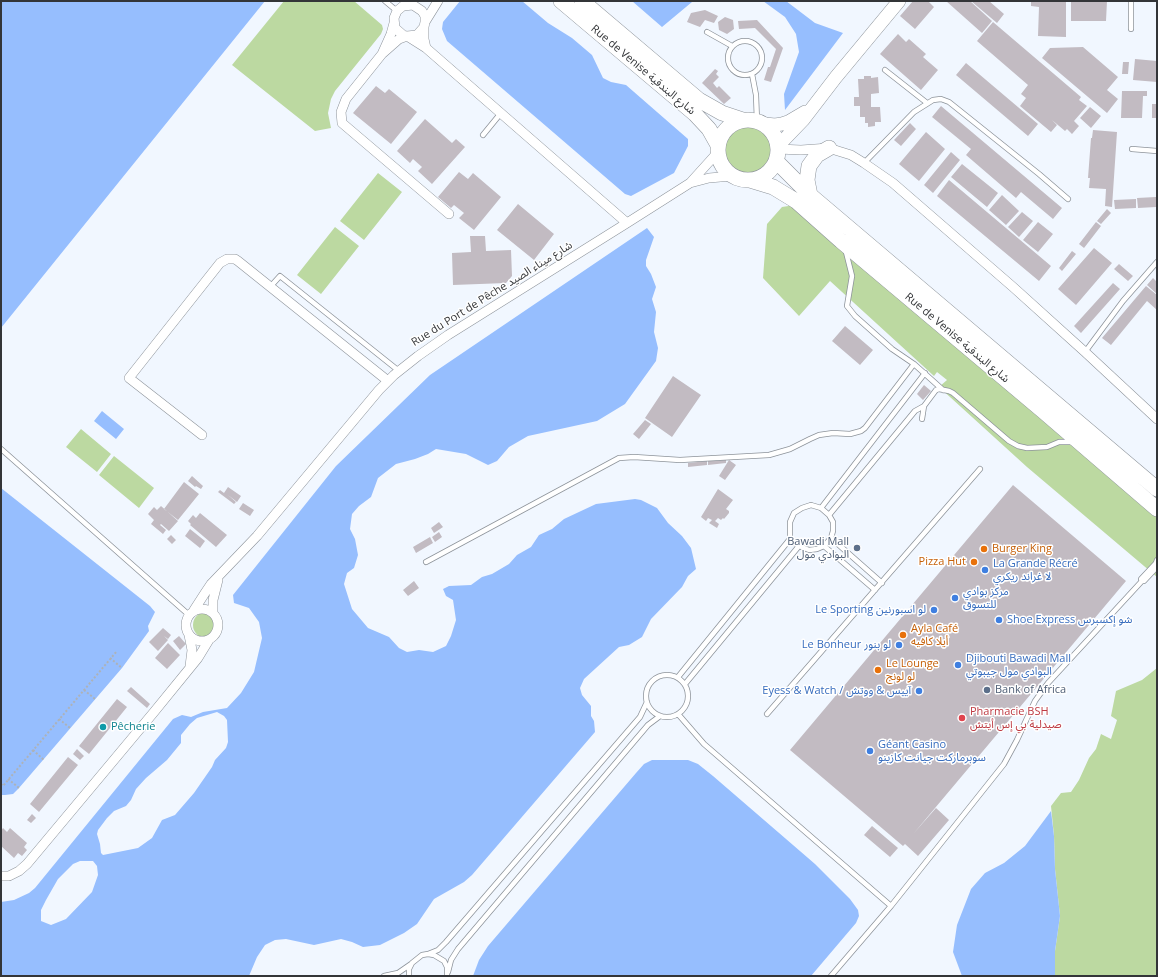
<!DOCTYPE html>
<meta charset="utf-8">
<style>
body{margin:0}
#map{position:relative;width:1158px;height:977px;overflow:hidden;background:#f1f7ff;font-family:"Open Sans",sans-serif}
canvas{display:block}
.frame{position:absolute;inset:0;border:2px solid #333538;pointer-events:none}
</style>
<div id="map">
<canvas width="1158" height="977"></canvas>
<div class="frame"></div>
</div>
<script>
const context = document.querySelector('canvas').getContext('2d');
context.lineJoin = 'round';
function fill(path, color) {
  context.fillStyle = color;
  context.fill(path, 'evenodd');
}
function shape(rows) {
  const path = new Path2D();
  for (const r of rows) {
    if (r.length === 3) {
      path.moveTo(r[0] + r[2], r[1]);
      path.arc(r[0], r[1], r[2], 0, 2 * Math.PI);
      continue;
    }
    path.moveTo(r[0], r[1]);
    for (let i = 2; i < r.length; i += 2) path.lineTo(r[i], r[i + 1]);
  }
  return path;
}
function stroke(path, color, width, dash) {
  context.strokeStyle = color;
  context.lineWidth = width;
  context.lineCap = dash ? 'butt' : 'round';
  context.setLineDash(dash || []);
  context.stroke(path);
}
function write(font, color, halo, rows, align = 'center') {
  context.font = font + ' "Open Sans","Noto Sans Arabic",sans-serif';
  context.lineWidth = 3;
  context.setLineDash([]);
  context.textBaseline = 'middle';
  context.strokeStyle = halo;
  context.fillStyle = color;
  for (const [text, x, y, turn = 0] of rows) {
    context.save();
    context.translate(x, y);
    context.rotate((+turn || 0) * Math.PI / 180);
    context.textAlign = isNaN(turn) ? turn : align;
    if (halo) context.strokeText(text, 0, 0);
    context.fillText(text, 0, 0);
    context.restore();
  }
}
fill(shape([
 [284,1,354,1,382,25,383,29,381,34,335,91,331,99,328,113,331,128,315,131,232,65],
 [748,150,24],
 [378,173,402,192,364,240,340,221],
 [795,205,1157,516,1157,577,1027,467,939,387,947,380,937,372,934,376,830,281,799,316,763,278,767,224,782,207],
 [335,227,359,246,321,294,297,275],
 [81,429,111,454,97,472,66,447],
 [114,456,154,488,139,508,99,475],
 [206,625,13],
 [1157,668,1157,976,1055,976,1055,951,1060,916,1055,869,1054,836,1051,806,1061,793,1071,792,1079,780,1089,758,1096,749,1101,734,1111,739,1117,720,1111,716,1116,691,1142,680]
]), '#bcd9a1');
fill(shape([
 [1,1,265,1,1,328],
 [460,1,522,1,548,23,572,38,592,55,603,78,611,82,626,85,688,139,688,146,674,173,631,196,625,194,447,41,442,29,443,22],
 [632,1,695,1,692,2,662,27],
 [763,1,786,1,815,23,843,33,785,110,784,94,799,52,796,34,785,17],
 [647,228,654,237,646,260,646,266,651,274,656,287,652,299,656,312,654,332,658,348,656,361,625,404,597,421,528,436,509,447,497,461,488,465,466,454,436,449,428,454,415,459,396,464,378,478,371,497,359,506,352,514,350,529,355,539,358,555,354,568,347,573,344,584,352,609,368,628,389,637,399,648,407,652,419,650,433,652,446,646,451,636,456,620,453,600,446,596,443,589,449,586,471,585,482,577,492,574,509,564,517,555,531,547,539,535,552,529,564,519,596,504,635,499,641,500,657,508,668,523,682,536,691,548,696,569,688,576,682,587,651,619,642,637,629,645,619,647,584,679,580,688,582,695,591,706,591,716,594,721,595,732,472,875,464,882,434,899,417,924,404,933,380,945,363,947,352,942,341,939,314,945,286,939,275,940,265,945,257,957,249,976,1,976,1,902,14,900,29,893,35,888,173,719,182,715,191,717,203,712,227,708,241,693,254,672,262,638,259,622,249,608,234,603,233,595,336,466,430,375],
 [217,712,224,716,227,720,228,742,226,748,215,760,212,767,194,793,175,815,162,820,152,838,138,848,103,855,101,853,100,844,97,834,98,830,107,818,114,811,126,806,131,800,136,789,146,778,167,760,181,743,181,735,190,724,197,718],
 [80,861,93,861,97,866,98,875,92,892,66,919,51,925,41,921,41,910,46,900,58,879,73,864],
 [102,411,124,429,116,439,94,421],
 [1,488,150,606,155,612,148,626,149,631,122,668,19,788,13,794,5,795,1,795],
 [652,760,688,760,698,764,713,776,815,864,850,899,858,910,859,916,856,923,811,976,473,976,479,960,488,946,636,773,644,764],
 [1051,811,1054,836,1055,869,1060,916,1055,951,1055,976,962,976,953,952,957,925,971,889,985,873,1004,863,1025,846]
]), '#96befe');
fill(shape([
 [913,1,928,1,934,7,915,29,900,16],
 [946,1,970,1,992,21,982,33],
 [971,1,989,1,1004,14,997,23],
 [1031,1,1066,1,1066,37,1038,36,1039,7,1031,6],
 [1071,1,1107,1,1106,21,1071,21],
 [705,10,718,16,714,23,705,20,700,27,687,22,691,13],
 [725,17,733,20,734,29,727,34,719,30,718,22],
 [757,20,783,48,771,82,764,80,768,67,770,67,776,49,755,28,739,29,738,21],
 [993,22,1081,97,1079,100,1087,106,1074,121,1079,126,1072,134,1067,129,1065,131,1052,120,1057,125,1051,132,1020,106,1026,98,1021,94,1028,85,977,41],
 [898,34,906,42,909,39,926,54,923,57,938,70,921,90,880,54],
 [1083,47,1118,77,1107,90,1118,99,1107,113,1042,58,1050,48],
 [1135,59,1157,61,1157,82,1133,80],
 [1123,62,1129,62,1128,74,1122,74],
 [966,63,1038,124,1028,136,956,75],
 [715,69,718,71,716,74,719,77,713,83,717,88,719,86,731,98,724,104,702,83],
 [864,76,871,76,871,78,878,77,879,93,871,94,871,107,880,107,881,122,875,122,875,126,868,127,868,123,865,123,865,117,860,117,860,106,854,106,854,97,859,97,858,79,864,79],
 [376,86,385,93,389,89,417,112,391,144,353,113],
 [1122,91,1147,91,1147,96,1143,96,1142,118,1121,118],
 [1152,104,1157,104,1157,118,1152,118],
 [941,106,1062,208,1053,219,1021,192,1016,198,966,155,971,149,932,117],
 [1090,107,1101,116,1091,128,1080,118],
 [425,119,452,143,456,139,465,147,432,184,418,171,422,167,413,159,410,163,397,151],
 [910,123,916,129,901,146,894,140],
 [1093,130,1117,132,1112,207,1105,206,1106,189,1089,188,1090,178,1088,178,1091,138,1092,138],
 [926,132,945,149,919,181,899,164],
 [951,152,960,160,933,193,924,185],
 [962,164,998,193,987,207,951,177],
 [459,172,468,179,473,173,501,197,474,230,459,218,464,213,454,205,451,208,438,197],
 [949,180,1051,266,1039,281,937,196],
 [1002,195,1019,211,1006,225,989,210],
 [1156,197,1156,207,1138,208,1137,198],
 [1136,199,1136,208,1115,209,1114,200],
 [518,204,554,234,534,260,497,230],
 [1107,209,1111,213,1101,224,1097,221],
 [1022,212,1033,221,1019,237,1008,227],
 [1038,222,1053,234,1038,252,1023,240],
 [1096,222,1101,226,1084,248,1079,244],
 [470,236,485,236,486,251,511,250,512,276,506,283,453,285,452,253,471,252],
 [1094,248,1112,263,1076,305,1058,289],
 [1072,251,1076,254,1062,271,1059,268],
 [1119,264,1133,276,1128,281,1114,269],
 [1153,278,1157,282,1157,294,1147,285],
 [1113,283,1120,289,1081,333,1074,326],
 [1146,286,1157,295,1157,310,1147,301,1111,345,1102,338],
 [845,326,873,350,860,365,832,341],
 [673,376,701,395,672,437,645,418],
 [924,385,931,391,923,400,917,394],
 [645,420,651,424,639,439,633,434],
 [726,460,726,463,708,465,708,461],
 [729,460,736,465,725,480,719,476],
 [707,461,707,465,688,467,688,463],
 [192,476,203,486,201,489,196,486,195,487,188,481],
 [184,482,199,494,178,520,164,509],
 [1013,485,1126,581,914,833,936,808,949,820,918,856,905,844,903,846,790,750],
 [228,487,241,496,237,502,228,495,236,502,234,504,218,492,220,490,224,493],
 [718,489,733,500,726,509,729,511,729,513,724,519,723,518,721,520,718,518,715,521,719,524,717,528,709,523,712,520,708,518,706,521,701,517],
 [243,503,254,510,250,516,239,509],
 [161,506,178,521,169,531,161,524,160,525,166,530,163,534,151,524,154,520,148,514,154,507,157,510],
 [200,513,227,535,216,547,190,525,191,524,188,521,193,515,196,518],
 [439,522,443,527,434,533,431,528],
 [190,529,205,541,200,548,185,536],
 [439,532,442,537,435,542,432,537],
 [171,535,176,540,172,544,167,539],
 [430,537,433,543,416,553,413,547],
 [414,581,419,588,408,596,403,590],
 [163,628,171,635,168,639,164,636,168,640,158,651,149,642],
 [179,636,186,644,180,650,173,641],
 [168,643,180,655,167,669,155,658],
 [131,687,150,704,147,708,127,691],
 [117,699,127,707,89,754,79,746],
 [77,749,84,756,80,760,73,754],
 [68,757,78,765,39,812,30,804],
 [32,814,36,818,31,823,27,820],
 [872,826,898,848,890,857,864,835],
 [3,828,7,832,10,828,27,843,24,847,27,850,22,856,18,853,14,858,1,846,1,831]
]), '#c2bbc2');
const service = shape([
 [385,1,397,11],
 [1131,29,1131,1],
 [707,32,732,46],
 [745,58,17],
 [885,70,927,103],
 [752,74,756,95,757,121],
 [483,135,501,113],
 [1132,149,1157,151],
 [864,163,914,112,933,100,941,99,949,102,1039,174,1068,199],
 [846,252,852,276,847,306,855,316,892,349,914,364,943,390],
 [270,287,280,276,399,371],
 [1085,352,1123,301,1157,262],
 [922,419,924,406],
 [1,449,189,615],
 [811,505,821,508,829,515,833,522,833,531,831,538,824,546,817,549,809,550,799,546,790,539,790,522,794,513,802,508,811,505],
 [821,508,925,373],
 [829,515,915,411,924,406,936,390,939,389,949,391,953,393,1009,441,1018,446,1027,448,1047,447,1059,442,1073,442],
 [831,538,882,583],
 [824,546,875,590],
 [426,562,619,458,634,457,680,460,769,455,790,449,810,439,819,435,833,433,850,434,861,431,865,428,914,364],
 [1142,581,1141,579,1156,563,1157,560],
 [667,696,21],
 [678,677,790,539],
 [685,684,799,546],
 [678,714,704,744,891,906],
 [767,714,980,469],
 [428,954,438,950,446,942,640,717,647,702],
 [448,972,451,960,458,949,648,725,660,716],
 [384,976,398,973,411,964],
 [409,976,409,969,412,963,422,955,428,954,434,955,444,961,447,967,447,976],
 [831,976,891,906,1004,764,1017,740,1035,701,1048,683,1142,581,1144,581,1157,567]
]);
const minor = shape([
 [425,22,425,16,422,11,413,5,403,6,397,11,394,18,395,28,403,35,407,36,417,35,424,27,425,22,438,1],
 [394,23,391,34,382,54,399,39,407,36,426,48,424,39,424,27],
 [426,48,627,223],
 [382,54,346,99,341,112,342,123,449,214],
 [778,149,801,150,829,148,838,151,851,155,864,163,893,183,1013,287,1085,352,1157,419],
 [690,183,709,178,732,176],
 [202,435,129,378,220,263,227,259,235,259,238,261,388,381],
 [202,625,16],
 [194,610,205,593,211,584,257,536,379,390,394,375,418,356,448,335,627,223,690,183,718,152],
 [213,612,213,600,218,580],
 [189,635,192,650,190,666],
 [1,876,9,876,19,871,27,864,154,712,198,658,209,640]
]);
const secondary = shape([
 [765,124,775,125,782,124,788,122,805,112],
 [778,146,803,120,836,77,899,1]
]);
const primary = shape([
 [561,1,695,114,709,129,718,145],
 [582,1,699,100,722,113,743,120],
 [748,150,30],
 [776,161,810,195,1157,489],
 [750,180,773,187,796,201,841,241,1043,411,1157,509],
 [810,195,807,180,809,166,817,155,829,148]
]);
stroke(service, '#8d939a', 6);
stroke(minor, '#8d939a', 10);
stroke(secondary, '#8d939a', 14);
stroke(primary, '#8d939a', 16);
stroke(shape([
 [110,658,122,668],
 [84,690,95,699],
 [59,719,70,728],
 [33,750,44,760],
 [8,779,19,788],
 [1,784,3,786,117,651]
]), '#adb2b8', 2, [2, 2]);
stroke(service, '#fff', 4.5);
stroke(minor, '#fff', 9);
stroke(secondary, '#fff', 13);
stroke(primary, '#fff', 15);
for (const [x, y, r, color] of [
 [857,548,4,"#5c6f8a"],
 [984,549,4,"#e8710a"],
 [974,562,4,"#e8710a"],
 [985,570,4,"#3f7fe0"],
 [955,598,4,"#3f7fe0"],
 [934,610,4,"#3f7fe0"],
 [999,620,4,"#3f7fe0"],
 [903,635,4,"#e8710a"],
 [899,645,4,"#3f7fe0"],
 [958,665,4,"#3f7fe0"],
 [878,670,4,"#e8710a"],
 [987,690,4,"#5c6f8a"],
 [919,691,4,"#3f7fe0"],
 [962,718,4,"#e0444e"],
 [103,727,4,"#0f9aa8"],
 [870,751,4,"#3f7fe0"]
]) {
  const dot = new Path2D();
  dot.arc(x, y, r, 0, 2 * Math.PI);
  context.fillStyle = color;
  context.fill(dot);
  stroke(dot, '#fff', 1.5);
}
write('11px', '#333538', '#fff', [
 ["Rue de Venise شارع البندقية",643,70,40],
 ["Rue du Port de Pêche شارع ميناء الصيد",492,294,-32],
 ["Rue de Venise شارع البندقية",957,338,40]
]);
write('11px', '#4e5e75', '#fff', [
 ["Bawadi Mall",849,542],
 ["البوادي مول",849,555],
 ["Bank of Africa",995,690,"left"]
], 'right');
write('11px', '#c56008', '#fff', [
 ["Burger King",992,549],
 ["Pizza Hut",966,562,"right"],
 ["Ayla Café",911,629],
 ["أيلا كافيه",911,642],
 ["Le Lounge",886,664],
 ["لو لونج",886,677]
], 'left');
write('11px', '#366cbe', '#fff', [
 ["La Grande Récré",993,564],
 ["لا غراند ريكري",993,577],
 ["مركز بوادي",963,592],
 ["للتسوق",963,605],
 ["Le Sporting لو اسبورنين",926,610,"right"],
 ["Shoe Express شو إكسبرس",1007,620],
 ["Le Bonheur لو بنور",891,645,"right"],
 ["Djibouti Bawadi Mall",966,659],
 ["البوادي مول جيبوتي",966,672],
 ["Eyess & Watch / آييس & ووتش",911,691,"right"],
 ["Géant Casino",878,745],
 ["سوبرماركت جيانت كازينو",878,758]
], 'left');
write('11px', '#be3a42', '#fff', [
 ["Pharmacie BSH",970,712],
 ["صيدلية بي إس أيتش",970,725]
], 'left');
write('11px', '#0d838f', '#fff', [
 ["Pêcherie",111,727]
], 'left');
</script>
